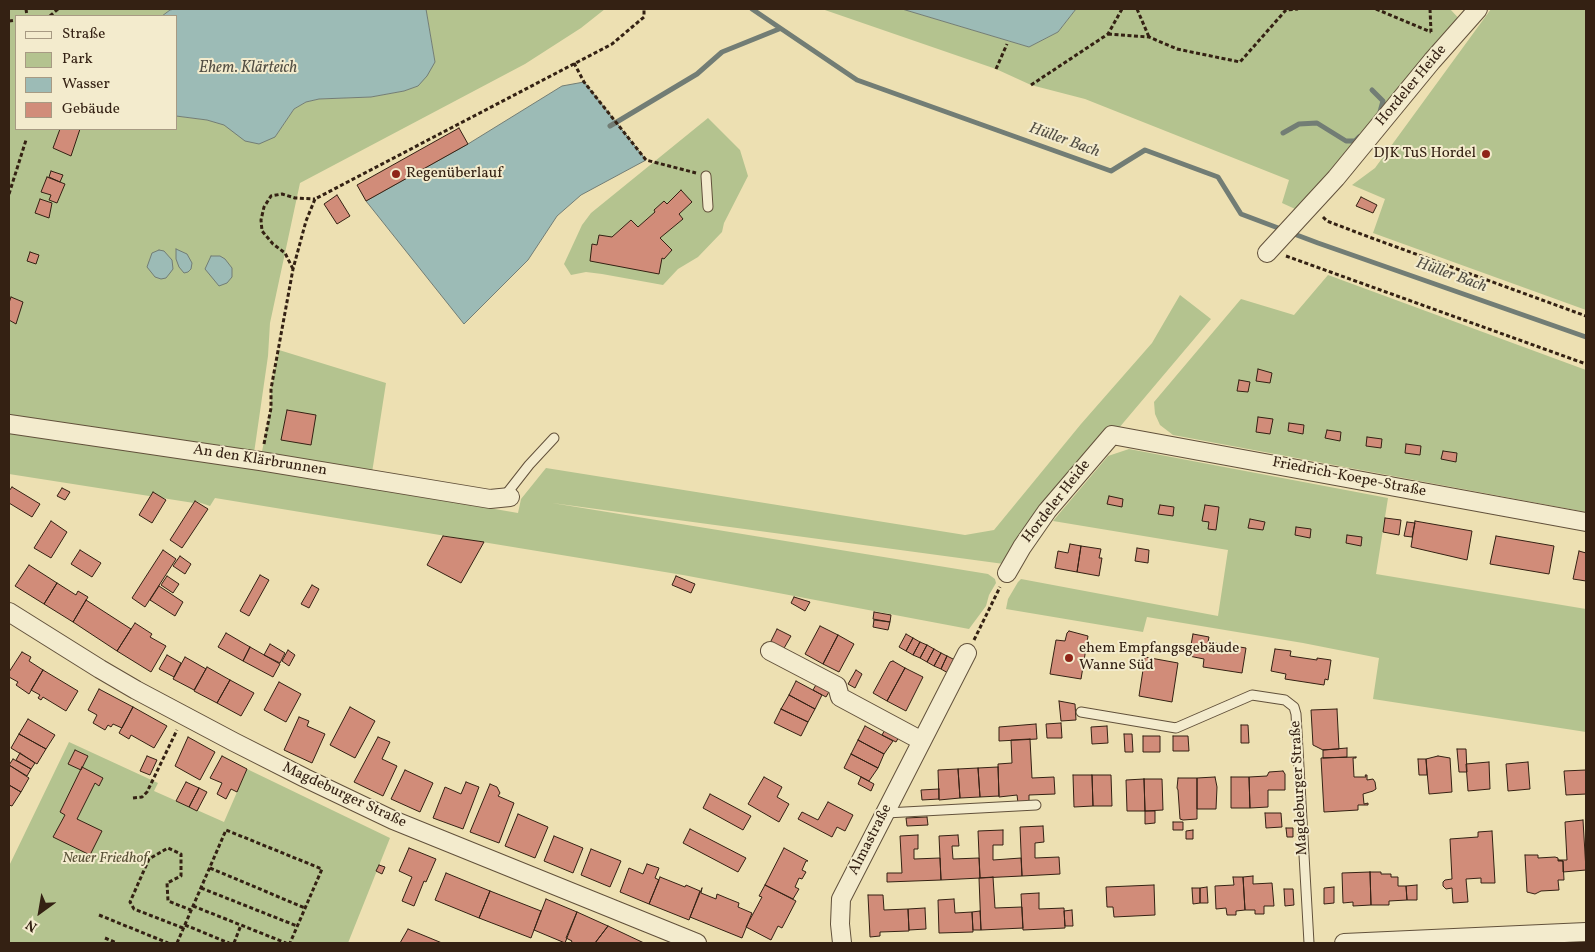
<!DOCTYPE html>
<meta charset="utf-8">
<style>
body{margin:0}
#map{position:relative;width:1595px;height:952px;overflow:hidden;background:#ede0b2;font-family:Vollkorn,serif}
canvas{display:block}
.frame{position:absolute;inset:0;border:10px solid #342113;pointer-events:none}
.legend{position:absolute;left:15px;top:15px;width:162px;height:115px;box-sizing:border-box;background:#f3ebcd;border:1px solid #a79a83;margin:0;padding:6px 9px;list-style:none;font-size:15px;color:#342113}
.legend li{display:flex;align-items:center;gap:10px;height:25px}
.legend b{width:25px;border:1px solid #a79a83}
.north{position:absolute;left:15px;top:887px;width:50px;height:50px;-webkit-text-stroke:4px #f3ebcd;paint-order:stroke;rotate:212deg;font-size:14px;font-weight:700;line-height:20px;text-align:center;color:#342113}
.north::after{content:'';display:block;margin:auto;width:18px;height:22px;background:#342113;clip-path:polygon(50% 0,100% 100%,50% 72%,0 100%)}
</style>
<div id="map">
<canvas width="1595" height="952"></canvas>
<div class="frame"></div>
<ul class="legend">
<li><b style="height:6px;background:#f3ebcd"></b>Straße</li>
<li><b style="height:14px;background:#b4c38f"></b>Park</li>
<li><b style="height:14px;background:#9cbbb6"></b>Wasser</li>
<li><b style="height:14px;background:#d18c79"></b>Gebäude</li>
</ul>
<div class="north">N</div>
</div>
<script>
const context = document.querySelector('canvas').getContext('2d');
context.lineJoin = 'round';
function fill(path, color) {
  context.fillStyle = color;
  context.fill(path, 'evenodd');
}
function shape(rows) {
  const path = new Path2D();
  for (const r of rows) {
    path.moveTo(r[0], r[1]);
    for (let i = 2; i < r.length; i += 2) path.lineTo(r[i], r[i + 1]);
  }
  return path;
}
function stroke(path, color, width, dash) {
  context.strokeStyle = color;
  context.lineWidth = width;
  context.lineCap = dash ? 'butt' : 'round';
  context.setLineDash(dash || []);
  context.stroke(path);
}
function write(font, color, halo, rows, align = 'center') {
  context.font = font + ' Vollkorn,serif';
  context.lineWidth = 4;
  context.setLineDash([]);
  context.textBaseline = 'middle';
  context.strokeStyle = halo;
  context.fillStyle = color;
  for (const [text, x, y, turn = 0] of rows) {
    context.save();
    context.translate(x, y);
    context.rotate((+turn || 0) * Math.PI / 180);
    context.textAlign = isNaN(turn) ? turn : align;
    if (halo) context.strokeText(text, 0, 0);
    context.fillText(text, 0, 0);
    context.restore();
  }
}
fill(shape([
 [9,9,175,9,170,10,162,16,16,16,16,129,176,129,176,116,207,120,275,137,294,109,306,102,319,99,371,97,404,91,418,86,435,62,426,9,605,9,581,28,525,64,300,183,270,323,268,356,252,467,518,513,521,499,546,468,965,535,994,530,1081,424,1152,343,1180,295,1211,319,1004,564,552,503,988,574,995,579,996,583,989,595,986,606,969,629,683,575,215,498,210,506,195,501,194,503,9,474],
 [822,9,902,9,1029,47,1058,32,1076,9,1450,9,1464,24,1304,213,1282,203,1289,180,1085,99,1031,85,996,69],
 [1491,9,1586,9,1586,310,1373,233,1385,199,1352,185,1375,168],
 [708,118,740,150,748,176,724,223,722,232,698,257,678,269,663,285,602,274,586,272,571,275,564,264,582,225,591,213],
 [1328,275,1586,370,1586,512,1173,435,1160,425,1155,414,1154,402,1241,299,1294,315],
 [279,350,386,383,371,479,260,461,271,408,271,389],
 [1129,449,1388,498,1376,574,1586,609,1586,732,1373,699,1379,658,1303,643,1147,617,1143,632,1006,609,1008,599,1018,582,1021,579,1218,616,1228,550,1053,521,1108,456],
 [69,742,158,783,154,791,224,822,247,769,390,838,348,943,9,943,9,866]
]), '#b4c38f');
const water = shape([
 [175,9,426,9,435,62,427,76,418,86,404,91,371,97,319,99,306,102,294,109,275,137,259,144,245,141,224,125,207,120,176,116,176,16,162,16,170,10,175,9],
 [902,9,1076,9,1058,32,1029,47,902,9],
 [584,82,646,160,581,195,557,216,528,260,464,324,366,201,468,144,562,86,584,82],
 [176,249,187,254,192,263,191,269,188,272,184,273,179,267,176,259,176,249],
 [159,250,164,251,172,260,173,269,170,273,166,278,161,279,155,277,147,267,152,253,159,250],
 [211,256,220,256,225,259,232,268,232,277,227,283,219,286,205,269,211,256]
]);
fill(water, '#9cbbb6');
stroke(water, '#727d75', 1);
stroke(shape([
 [752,9,857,80,1111,171,1145,150,1218,177,1241,214,1318,243,1586,337],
 [1372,90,1383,101,1380,112],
 [610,126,697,74,722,52,779,29],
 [1283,133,1299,124,1317,123,1346,141,1355,141,1359,137]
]), '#727d75', 5);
const building = shape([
 [459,128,468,144,366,201,357,185,459,128],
 [60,129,80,129,71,156,53,148,60,129],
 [51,171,63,175,60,182,49,177,51,171],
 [47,177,65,184,57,203,49,200,51,195,41,192,47,177],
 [681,190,692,202,679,214,683,219,660,238,672,250,664,259,662,258,659,274,590,261,592,244,597,245,599,235,612,237,631,220,638,227,655,212,654,210,664,201,667,204,681,190],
 [337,195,350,216,337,224,324,204,337,195],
 [1361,197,1377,205,1373,213,1356,206,1361,197],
 [40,199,52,203,49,218,35,213,40,199],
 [30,252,39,255,36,264,27,261,30,252],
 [11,297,23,302,16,324,9,320,9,303,11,297],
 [1258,369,1272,373,1270,383,1256,381,1258,369],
 [1239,380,1250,382,1248,392,1237,391,1239,380],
 [287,410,316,415,311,445,281,440,287,410],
 [1258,417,1273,419,1270,434,1256,432,1258,417],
 [1289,423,1304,425,1303,434,1288,431,1289,423],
 [1327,430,1341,432,1340,441,1325,438,1327,430],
 [1367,437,1382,439,1381,448,1366,446,1367,437],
 [1406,444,1421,446,1420,455,1405,453,1406,444],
 [1443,451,1457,453,1456,462,1441,459,1443,451],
 [12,487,40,504,32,517,9,503,9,491,12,487],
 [62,488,70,492,65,500,57,496,62,488],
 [153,492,166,500,152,523,139,515,153,492],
 [1109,496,1123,499,1122,507,1107,504,1109,496],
 [195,501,208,509,182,548,170,540,195,501],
 [1160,505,1174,507,1173,516,1158,514,1160,505],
 [1205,505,1219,507,1216,530,1208,529,1209,522,1202,521,1205,505],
 [1385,518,1401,520,1399,535,1383,532,1385,518],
 [1250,519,1265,522,1263,530,1248,528,1250,519],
 [51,521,67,532,51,558,34,548,51,521],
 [1415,521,1472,531,1467,560,1411,547,1415,521],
 [1407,522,1415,523,1412,537,1404,536,1407,522],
 [1296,527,1311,529,1310,538,1295,535,1296,527],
 [1347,535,1362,537,1361,546,1346,543,1347,535],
 [443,536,484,542,461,583,427,565,443,536],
 [1496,536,1554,546,1549,574,1490,564,1496,536],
 [1070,544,1081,546,1077,572,1055,568,1058,551,1068,553,1070,544],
 [1081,546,1101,549,1099,558,1102,558,1099,576,1077,572,1081,546],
 [1137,548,1149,550,1148,563,1135,561,1137,548],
 [80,550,101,563,92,577,71,564,80,550],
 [163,550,176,559,145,607,132,598,163,550],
 [1579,551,1586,553,1586,581,1573,579,1579,551],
 [180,556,191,564,185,574,173,566,180,556],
 [29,565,57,583,44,604,15,586,29,565],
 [260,575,269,580,249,616,240,611,260,575],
 [167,576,179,584,173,593,161,585,167,576],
 [676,576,695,584,691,593,672,585,676,576],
 [57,583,76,595,78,591,88,597,73,622,44,604,57,583],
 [312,585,319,589,309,608,301,604,312,585],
 [159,586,183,602,175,616,150,600,159,586],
 [794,597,810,602,805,611,791,603,794,597],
 [86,600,131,629,117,651,73,622,86,600],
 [874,612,891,615,890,622,873,619,874,612],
 [874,620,890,622,888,630,873,627,874,620],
 [135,623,152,634,150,637,166,646,151,672,117,651,135,623],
 [820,626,838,635,823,664,805,654,820,626],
 [777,629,791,636,783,650,770,643,777,629],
 [1069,631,1088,636,1081,679,1050,674,1056,640,1065,641,1067,633,1069,631],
 [226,633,250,647,243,661,218,647,226,633],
 [906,634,913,638,906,651,899,647,906,634],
 [1193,634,1209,637,1208,642,1246,648,1242,673,1203,667,1204,659,1189,656,1193,634],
 [838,635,854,644,839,672,823,664,838,635],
 [913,638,920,642,913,655,906,651,913,638],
 [920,642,927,645,920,658,913,655,920,642],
 [270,644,285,653,280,663,264,655,270,644],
 [927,645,934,649,927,662,920,658,927,645],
 [250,647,280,664,273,677,243,661,250,647],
 [934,649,941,653,934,666,927,662,934,649],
 [1275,649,1291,651,1290,656,1317,660,1317,658,1331,660,1328,680,1325,679,1324,685,1285,679,1286,674,1271,671,1275,649],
 [288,650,295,655,289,666,282,661,288,650],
 [22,652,31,657,29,661,43,670,29,694,16,685,18,682,9,677,9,672,22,652],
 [941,653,947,656,941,669,934,666,941,653],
 [167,655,181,663,174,677,159,669,167,655],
 [947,656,955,660,948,673,941,669,947,656],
 [185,657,206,669,194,690,173,679,185,657],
 [1145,657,1178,663,1172,702,1139,696,1145,657],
 [893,661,905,668,887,701,873,693,890,662,893,661],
 [207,667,230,680,217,703,194,691,207,667],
 [905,668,923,677,906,711,887,701,905,668],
 [43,670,78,691,66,711,43,697,41,700,38,698,40,695,31,690,43,670],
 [856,670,862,674,855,688,848,684,856,670],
 [230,680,254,693,241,716,217,703,230,680],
 [796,681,822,695,815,709,789,695,796,681],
 [279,682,301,694,286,722,264,710,279,682],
 [817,683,830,690,826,697,813,690,817,683],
 [99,689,133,707,122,728,113,724,111,727,108,725,105,730,93,723,97,715,88,710,99,689],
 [789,695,815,709,808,722,781,709,789,695],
 [1059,701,1075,704,1076,720,1061,721,1059,701],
 [133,707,167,726,154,748,131,735,129,739,119,733,133,707],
 [350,707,375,721,355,758,330,745,350,707],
 [781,709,808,722,801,736,774,723,781,709],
 [1337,709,1339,749,1323,750,1313,745,1311,710,1337,709],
 [299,717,309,721,307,726,325,734,312,763,284,750,299,717],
 [28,719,55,735,46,749,19,734,28,719],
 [1061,723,1062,738,1047,738,1046,724,1061,723],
 [1036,724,1037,739,999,741,999,727,1036,724],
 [1241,725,1248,725,1249,743,1241,743,1241,725],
 [865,726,893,741,884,754,858,740,865,726],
 [1107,726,1108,743,1092,744,1091,727,1107,726],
 [886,728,900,735,896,742,882,735,886,728],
 [19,734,46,749,37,764,11,748,19,734],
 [1124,734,1132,734,1133,752,1125,752,1124,734],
 [1143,736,1160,736,1160,752,1143,752,1143,736],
 [1173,736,1188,736,1189,751,1173,751,1173,736],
 [188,737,215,752,200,780,175,766,188,737],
 [378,737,390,742,382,759,397,766,383,796,354,782,378,737],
 [1030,739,1032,778,1054,777,1055,794,1029,795,1029,802,1018,803,1017,795,999,797,998,764,1012,763,1011,740,1030,739],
 [858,740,884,754,878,768,851,754,858,740],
 [1347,748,1347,757,1323,758,1323,750,1347,748],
 [1457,749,1466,749,1467,772,1459,772,1457,749],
 [75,750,88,756,81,770,68,764,75,750],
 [20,753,35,763,31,769,16,760,20,753],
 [851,754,878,768,869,781,844,768,851,754],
 [147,756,157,760,150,775,140,771,147,756],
 [222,756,247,769,237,792,231,789,226,799,217,794,222,783,210,778,222,756],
 [1438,756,1450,758,1452,792,1429,794,1426,759,1438,756],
 [1356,757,1356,758,1353,758,1354,777,1366,777,1365,775,1367,775,1367,780,1373,779,1375,782,1376,789,1373,791,1363,794,1364,804,1368,803,1368,805,1358,805,1358,810,1324,812,1321,758,1356,757],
 [13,759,31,769,27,776,9,765,13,759],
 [1418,759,1426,759,1427,775,1419,775,1418,759],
 [1489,762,1490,789,1468,791,1466,764,1489,762],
 [1528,762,1530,789,1508,791,1506,764,1528,762],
 [9,765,29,778,21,792,9,785,9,765],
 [82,767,103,778,99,786,95,783,77,819,102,831,90,855,53,837,65,815,60,812,82,767],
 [998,767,999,796,980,797,978,768,998,767],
 [978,768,980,797,960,798,958,769,978,768],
 [958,769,960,798,939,800,938,770,958,769],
 [405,770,433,783,420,812,391,799,405,770],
 [1586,770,1586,794,1566,795,1564,771,1586,770],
 [1283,771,1285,774,1285,790,1268,790,1268,807,1250,808,1249,777,1267,776,1269,772,1283,771],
 [1073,775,1092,775,1093,806,1074,807,1073,775],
 [1092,775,1111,775,1112,806,1093,806,1092,775],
 [764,777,782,787,777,797,789,804,779,822,748,804,764,777],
 [861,777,874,784,871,791,858,784,861,777],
 [1215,777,1217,787,1216,809,1197,809,1197,778,1215,777],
 [1231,777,1249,777,1250,808,1231,808,1231,777],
 [1178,778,1197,778,1197,819,1183,820,1180,819,1178,790,1177,788,1178,778],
 [1144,779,1162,779,1163,810,1145,811,1144,779],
 [1144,779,1145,811,1127,811,1126,780,1144,779],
 [186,782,199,788,189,807,176,801,186,782],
 [466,782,479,787,463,829,433,818,445,787,461,794,466,782],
 [490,784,497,787,500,793,498,796,514,803,499,843,470,832,490,784],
 [9,785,21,792,12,806,9,805,9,785],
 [199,788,207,792,197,811,189,807,199,788],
 [939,789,939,799,922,800,921,790,939,789],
 [710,794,751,816,743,830,703,808,710,794],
 [828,802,853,815,845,831,837,827,832,837,798,819,802,812,818,820,828,802],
 [1145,811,1155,811,1155,823,1145,824,1145,811],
 [1265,813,1281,813,1282,827,1266,828,1265,813],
 [518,814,548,827,535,858,505,846,518,814],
 [927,817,928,825,907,826,906,818,927,817],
 [1583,820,1586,870,1563,872,1563,861,1558,860,1567,860,1565,822,1583,820],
 [1173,822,1183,822,1183,830,1173,830,1173,822],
 [1043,826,1044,842,1035,843,1035,858,1059,857,1060,874,1022,876,1020,827,1043,826],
 [1286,828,1293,828,1293,837,1287,837,1286,828],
 [690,829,746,858,738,872,683,843,690,829],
 [1003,830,1003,845,993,845,993,860,1021,858,1022,876,980,878,978,831,1003,830],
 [1193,830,1193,839,1186,839,1186,831,1193,830],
 [1492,831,1495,883,1481,883,1481,878,1466,879,1468,902,1453,903,1452,888,1446,889,1443,886,1443,882,1445,880,1452,879,1450,839,1478,837,1478,832,1492,831],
 [918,835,918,849,914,849,914,859,940,858,941,880,887,882,887,873,902,873,900,836,918,835],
 [958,835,959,846,952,846,953,859,979,858,980,878,941,880,939,836,958,835],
 [554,836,583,848,573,873,544,861,554,836],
 [409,848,436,859,426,882,424,881,414,906,402,901,412,877,399,871,409,848],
 [784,848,808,861,806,861,802,870,806,872,802,879,799,878,795,887,799,889,793,899,765,885,784,848],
 [591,849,621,861,610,887,581,875,591,849],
 [1525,855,1538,855,1538,858,1555,857,1558,858,1558,861,1563,861,1564,880,1558,880,1559,890,1541,891,1535,894,1527,892,1525,855],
 [647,864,659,868,655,878,659,880,649,904,620,892,629,868,643,874,647,864],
 [379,865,385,867,382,874,376,871,379,865],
 [1370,872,1381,872,1381,874,1391,874,1391,877,1398,877,1398,886,1406,886,1407,900,1389,901,1389,905,1371,905,1370,872],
 [1370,872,1371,905,1353,906,1353,902,1343,903,1342,873,1370,872],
 [446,873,490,891,479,918,435,900,446,873],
 [1253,876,1253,884,1272,883,1274,906,1264,906,1264,914,1255,914,1255,910,1245,910,1243,877,1253,876],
 [660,877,685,887,686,885,700,891,689,920,649,904,660,877],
 [993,877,995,908,1022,907,1023,928,981,930,979,878,993,877],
 [1233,877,1243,877,1245,910,1236,911,1236,915,1227,915,1226,908,1216,909,1215,886,1234,885,1233,877],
 [765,885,796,901,782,928,778,926,771,940,746,927,762,897,759,896,765,885],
 [1154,885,1155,915,1114,917,1113,907,1107,907,1106,887,1154,885],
 [1417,885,1417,900,1407,900,1406,886,1417,885],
 [1207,887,1208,903,1200,903,1200,888,1207,887],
 [1334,887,1334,903,1324,904,1324,888,1334,887],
 [702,888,701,893,716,899,717,894,729,899,739,903,738,907,752,913,742,938,690,917,702,888],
 [1192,888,1200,888,1200,903,1193,904,1192,888],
 [1284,889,1293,889,1294,905,1285,906,1284,889],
 [490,891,541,911,531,938,479,918,490,891],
 [1039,893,1039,909,1064,908,1065,928,1023,930,1021,894,1039,893],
 [868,895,883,895,884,910,908,909,909,931,880,932,880,936,870,937,868,895],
 [546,899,577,912,565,943,534,930,546,899],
 [954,899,955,913,972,912,973,932,939,933,938,900,954,899],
 [925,908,926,929,909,930,908,909,925,908],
 [1072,910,1073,926,1065,926,1064,911,1072,910],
 [980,911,981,930,973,930,972,912,980,911],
 [577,912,608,926,595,943,571,943,572,941,566,938,577,912],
 [608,926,644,943,595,943,608,926],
 [408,929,442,943,400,943,408,929]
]);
fill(building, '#d18c79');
stroke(building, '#342113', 1);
const service = shape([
 [706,176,708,207],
 [504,497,529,465,554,438],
 [1081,712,1176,728,1252,695,1285,700,1294,707,1296,714,1309,943],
 [886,813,1036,805]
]);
const minor = shape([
 [1267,253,1336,178,1432,61,1478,9],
 [9,424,260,461,490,499,510,497],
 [1007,573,1022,547,1047,511,1112,435,1586,522],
 [9,612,100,669,136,690,234,742,305,778,393,820,697,943],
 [770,651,837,686,840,697,922,741],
 [842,943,840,924,841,899,967,653],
 [1344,943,1586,932]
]);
stroke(service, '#62513b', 11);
stroke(minor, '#62513b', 20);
stroke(shape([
 [26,9,27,16],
 [1137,9,1149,37],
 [1376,9,1431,32],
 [1430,9,1431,32],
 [50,16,58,9],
 [9,21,16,20],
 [1108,34,1149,37,1177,49,1240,62,1286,10,1298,9],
 [574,63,584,82,646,160,696,173],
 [996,69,1007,44],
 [1031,85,1108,34,1122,9],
 [9,194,26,140],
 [1323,217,1327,221,1369,237,1586,316],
 [1286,256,1586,364],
 [293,269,285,253,273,244,262,231,261,220,264,207,271,196,282,194,295,198,315,199],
 [264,444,271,408,271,389,293,269,306,221,315,199,612,44,644,17,644,9],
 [974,640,1000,587],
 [133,798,142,797,147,792,177,730],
 [210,868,305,908],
 [201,888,297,926],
 [193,906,286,943],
 [99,915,168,943],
 [185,925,229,943],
 [183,928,134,909,130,902,149,859,168,848,181,854,181,876,167,883,168,901,191,910],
 [105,938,117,943],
 [177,943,226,830,322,869,290,943],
 [234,943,241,925]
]), '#342113', 3, [4, 2.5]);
stroke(service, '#f3ebcd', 9);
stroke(minor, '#f3ebcd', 18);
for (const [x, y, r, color] of [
 [1486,154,5,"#8f2418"],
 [396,174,5,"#8f2418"],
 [1069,658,5,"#8f2418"]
]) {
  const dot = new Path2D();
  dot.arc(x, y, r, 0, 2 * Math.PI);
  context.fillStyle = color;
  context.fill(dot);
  stroke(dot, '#f3ebcd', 2);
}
write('15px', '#342113', '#f3ebcd', [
 ["Hordeler Heide",1412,86,-50],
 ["An den Klärbrunnen",260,461,9],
 ["Friedrich-Koepe-Straße",1349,478,11],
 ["Hordeler Heide",1057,502,-52],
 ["Magdeburger Straße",1300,788,-93],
 ["Magdeburger Straße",344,796,25],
 ["Almastraße",871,840,-63]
]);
write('15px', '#342113', '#f3ebcd', [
 ["DJK TuS Hordel",1476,154,"right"],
 ["Regenüberlauf",406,174],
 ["ehem Empfangsgebäude",1079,649],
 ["Wanne Süd",1079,666]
], 'left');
write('italic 15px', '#5a5238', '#f3ebcd', [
 ["Neuer Friedhof",105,859]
]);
write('italic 16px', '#534f44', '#f3ebcd', [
 ["Ehem. Klärteich",248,69],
 ["Hüller Bach",1064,141,20],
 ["Hüller Bach",1451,276,20]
]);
</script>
